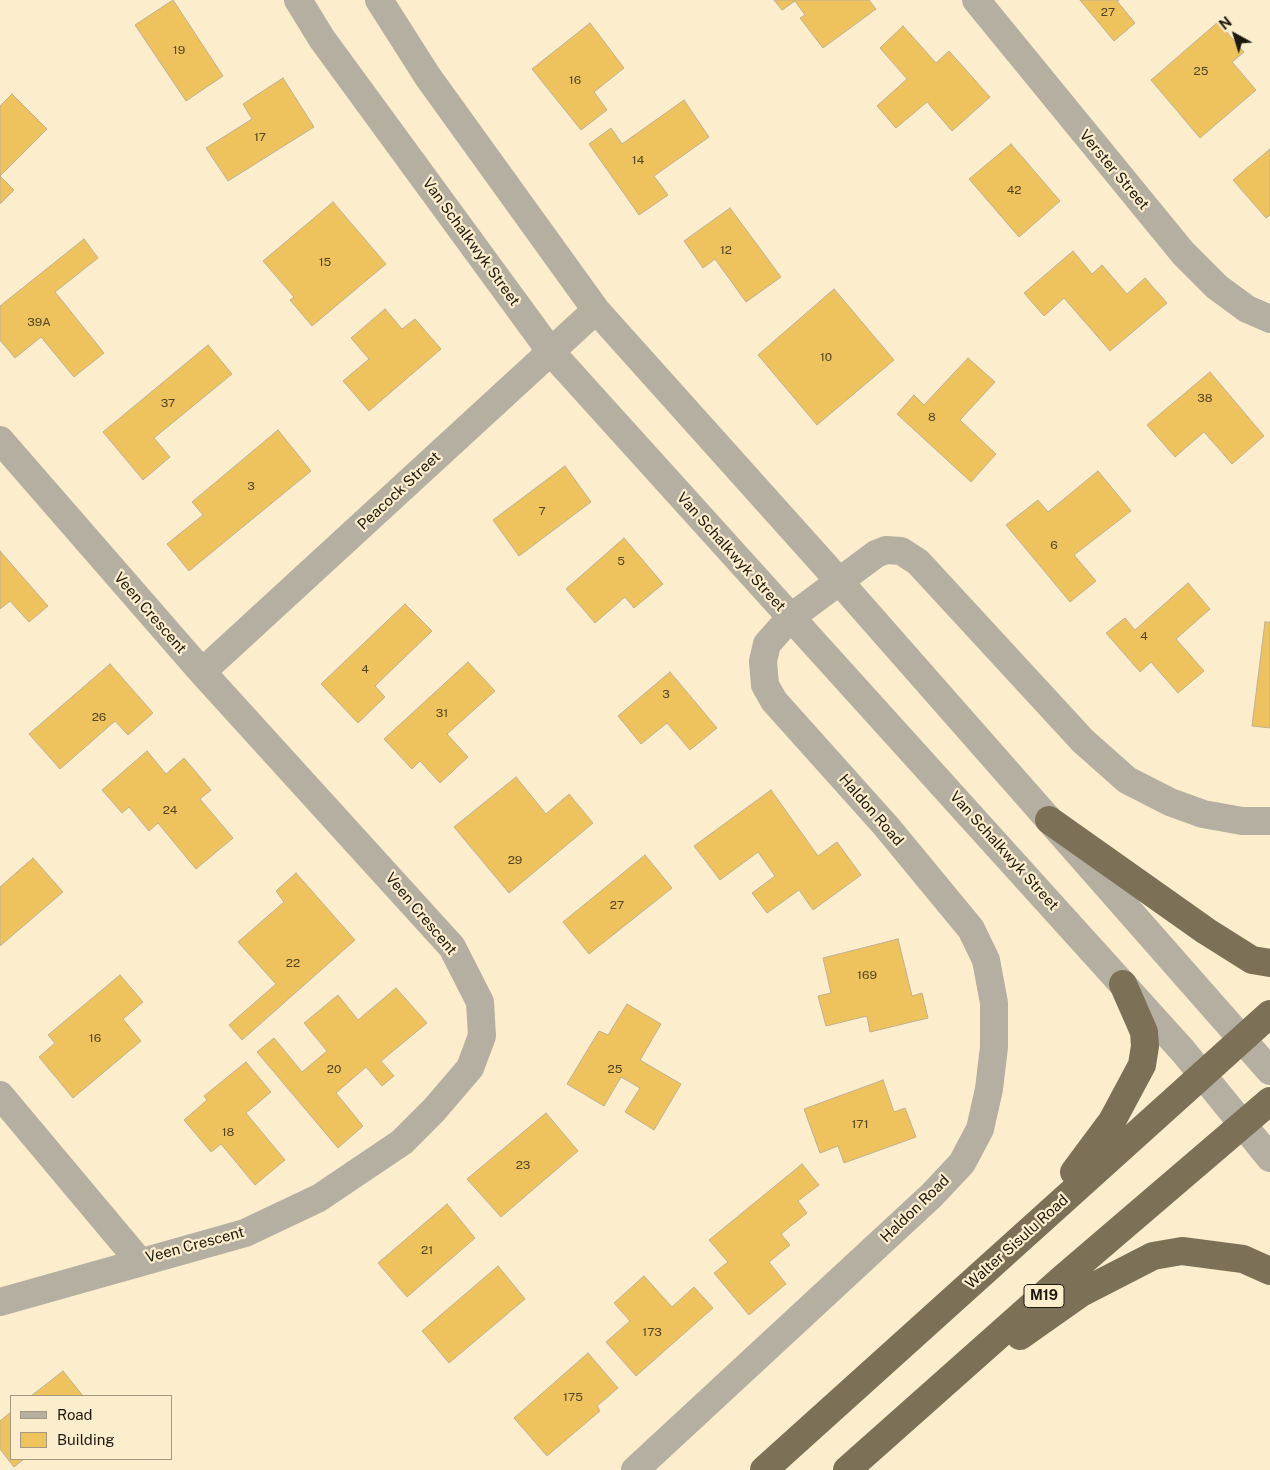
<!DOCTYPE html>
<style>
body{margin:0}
#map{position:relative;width:1270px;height:1470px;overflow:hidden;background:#fceecd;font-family:"Public Sans",sans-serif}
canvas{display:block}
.legend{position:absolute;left:10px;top:1395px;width:162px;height:65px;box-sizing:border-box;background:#fceecd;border:1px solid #a39980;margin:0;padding:6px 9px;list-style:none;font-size:15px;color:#1e190d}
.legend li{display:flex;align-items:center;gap:10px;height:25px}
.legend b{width:25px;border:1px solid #a39980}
.north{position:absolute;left:1210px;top:10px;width:50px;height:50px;-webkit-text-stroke:4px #fceecd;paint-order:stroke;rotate:321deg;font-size:14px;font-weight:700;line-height:20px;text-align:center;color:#1e190d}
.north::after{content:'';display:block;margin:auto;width:18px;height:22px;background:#1e190d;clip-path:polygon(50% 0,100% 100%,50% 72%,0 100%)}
</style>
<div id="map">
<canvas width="1270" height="1470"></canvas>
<ul class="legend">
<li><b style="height:6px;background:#b5afa1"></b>Road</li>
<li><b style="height:14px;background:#eec35e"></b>Building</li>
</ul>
<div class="north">N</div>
</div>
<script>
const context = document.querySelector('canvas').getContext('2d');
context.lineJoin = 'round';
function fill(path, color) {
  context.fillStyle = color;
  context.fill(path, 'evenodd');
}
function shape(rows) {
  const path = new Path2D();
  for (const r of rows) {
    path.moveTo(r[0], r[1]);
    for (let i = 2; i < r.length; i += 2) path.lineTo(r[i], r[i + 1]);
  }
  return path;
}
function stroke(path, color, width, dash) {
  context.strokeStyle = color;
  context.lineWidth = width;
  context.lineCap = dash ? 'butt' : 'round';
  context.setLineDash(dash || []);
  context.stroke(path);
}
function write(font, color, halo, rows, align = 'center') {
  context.font = font + ' "Public Sans",sans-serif';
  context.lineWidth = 4.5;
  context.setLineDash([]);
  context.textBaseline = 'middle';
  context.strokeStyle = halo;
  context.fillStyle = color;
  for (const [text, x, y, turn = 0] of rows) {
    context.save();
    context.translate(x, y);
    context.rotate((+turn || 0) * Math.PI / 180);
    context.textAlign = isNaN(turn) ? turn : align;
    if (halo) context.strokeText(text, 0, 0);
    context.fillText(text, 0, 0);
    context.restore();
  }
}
const building = shape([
 [173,0,223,76,186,101,135,25,173,0],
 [774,0,869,0,876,9,823,48,800,18,805,15,795,1,782,10,774,0],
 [1080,0,1119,0,1117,1,1135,23,1114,41,1080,0],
 [1218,22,1244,52,1232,62,1256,90,1200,138,1151,80,1218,22],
 [590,23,624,68,594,92,607,110,581,130,532,69,590,23],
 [903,26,936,63,949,51,990,97,952,131,927,102,896,128,877,106,907,79,880,48,903,26],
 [283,78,314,127,228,181,206,148,252,119,243,104,283,78],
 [12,94,47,129,0,176,0,106,12,94],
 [684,100,709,137,654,176,668,195,639,215,589,144,611,128,622,144,684,100],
 [1011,144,1060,201,1019,237,969,179,1011,144],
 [1270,149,1270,215,1266,218,1233,180,1270,149],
 [0,176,14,190,0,204,0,176],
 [333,202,386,264,312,326,290,300,294,297,263,261,333,202],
 [730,208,781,277,746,302,715,259,703,268,684,241,730,208],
 [84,239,98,258,55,292,104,353,74,377,41,337,15,358,0,340,0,306,84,239],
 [1073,251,1092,274,1102,265,1127,294,1145,278,1167,303,1110,351,1064,298,1044,316,1024,293,1073,251],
 [834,289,894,360,817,425,758,355,834,289],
 [385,309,402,329,415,319,441,349,369,411,343,381,369,359,351,338,385,309],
 [208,345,232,374,154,438,170,457,143,480,103,432,208,345],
 [968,358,995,382,960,420,996,454,971,482,897,414,914,395,924,405,968,358],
 [1210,372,1264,436,1232,464,1204,432,1175,457,1147,425,1210,372],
 [278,430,311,471,189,571,167,544,203,515,192,502,278,430],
 [565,466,591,502,519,556,493,520,565,466],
 [1098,471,1131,511,1074,555,1096,581,1070,602,1006,525,1038,500,1048,512,1098,471],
 [624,538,663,584,634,608,625,597,595,623,566,589,624,538],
 [0,551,48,606,29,622,10,601,0,609,0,551],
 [1188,583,1210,609,1176,639,1204,671,1178,693,1151,662,1140,672,1106,633,1125,618,1135,630,1188,583],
 [405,604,432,631,375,686,385,697,358,723,321,684,405,604],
 [1265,622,1270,622,1270,728,1252,726,1265,622],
 [468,662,495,691,447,734,468,757,440,783,420,761,412,769,384,739,468,662],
 [110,664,153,713,128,735,115,721,60,769,29,734,110,664],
 [670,672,717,728,690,750,667,723,641,744,618,716,670,672],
 [147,751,166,774,184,758,211,790,200,799,233,838,196,869,158,823,149,831,129,807,122,813,102,790,147,751],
 [516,777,546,814,569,794,593,823,509,893,454,827,516,777],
 [771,790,818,856,837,842,861,875,813,910,799,890,767,913,752,893,775,876,758,852,720,880,694,846,771,790],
 [645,855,672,888,589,954,563,922,645,855],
 [33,858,63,892,0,946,0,887,33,858],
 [296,873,355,940,242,1040,229,1025,276,984,238,942,284,902,276,891,296,873],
 [898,939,912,996,922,993,928,1018,870,1032,867,1016,826,1026,818,996,831,993,823,958,898,939],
 [120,975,143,1002,123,1019,141,1041,73,1098,39,1057,55,1043,48,1035,120,975],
 [396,988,427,1023,381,1061,394,1076,382,1086,366,1067,336,1093,363,1126,338,1148,257,1052,274,1038,302,1072,327,1051,304,1023,338,995,358,1020,396,988],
 [627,1004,661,1024,640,1060,681,1084,654,1130,625,1112,640,1088,621,1077,604,1106,567,1084,599,1031,608,1035,627,1004],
 [246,1062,271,1092,246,1113,285,1160,255,1185,221,1144,211,1152,184,1120,207,1100,204,1096,246,1062],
 [883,1080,894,1112,905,1108,916,1137,844,1163,838,1146,820,1153,804,1109,883,1080],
 [546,1113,578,1151,501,1217,467,1179,546,1113],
 [802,1164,819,1185,798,1201,807,1213,781,1234,790,1245,769,1262,786,1284,749,1315,714,1273,728,1262,709,1240,802,1164],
 [447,1204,475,1238,407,1297,378,1263,447,1204],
 [498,1266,525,1299,449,1363,422,1331,498,1266],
 [644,1276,672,1307,694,1287,713,1308,636,1376,606,1342,630,1321,614,1303,644,1276],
 [588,1353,618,1388,597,1406,600,1411,547,1456,514,1418,588,1353],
 [63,1371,83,1396,31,1396,63,1371],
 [11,1412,11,1459,24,1459,14,1467,0,1449,0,1421,11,1412]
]);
fill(building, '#eec35e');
stroke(building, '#beb091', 1);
stroke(shape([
 [298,0,322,39,551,352,1183,1051,1270,1158],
 [379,0,428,77,596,310,839,581,1270,1071],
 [976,0,1183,253,1217,287,1247,309,1270,319],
 [0,440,202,672,452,947,480,1002,482,1036,470,1068,434,1110,402,1142,319,1198,245,1233,0,1302],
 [202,672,596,310],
 [0,1095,140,1262],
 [635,1470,932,1195,962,1163,980,1129,989,1089,994,1047,994,1003,986,960,971,929,886,826,774,701,765,685,763,661,767,644,790,618,876,554,886,550,901,551,918,562,1083,741,1127,780,1170,802,1203,814,1242,821,1270,821]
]), '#b5afa1', 28);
stroke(shape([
 [1049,820,1206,931,1252,960,1270,963],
 [1074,1172,1112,1121,1142,1065,1145,1046,1144,1032,1123,984],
 [1020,1336,1081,1293,1153,1256,1182,1251,1243,1259,1270,1271],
 [764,1470,1270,1014],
 [847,1470,1062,1279,1270,1101]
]), '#7c7056', 28);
write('12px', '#524421', null, [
 ["27",1108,12],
 ["19",179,50],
 ["25",1201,71],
 ["16",575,80],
 ["17",260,137],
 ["14",638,160],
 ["42",1014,190],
 ["12",726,250],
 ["15",325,262],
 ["39A",39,322],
 ["10",826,357],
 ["38",1205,398],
 ["37",168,403],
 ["8",932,417],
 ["3",251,486],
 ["7",542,511],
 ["6",1054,545],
 ["5",621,561],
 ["4",1144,636],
 ["4",365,669],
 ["3",666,694],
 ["31",442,713],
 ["26",99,717],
 ["24",170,810],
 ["29",515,860],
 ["27",617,905],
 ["22",293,963],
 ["169",867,975],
 ["16",95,1038],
 ["20",334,1069],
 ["25",615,1069],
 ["171",860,1124],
 ["18",228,1132],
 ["23",523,1165],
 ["21",427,1250],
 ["173",652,1332],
 ["175",573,1397]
]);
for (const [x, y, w] of [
 [1044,1296,40]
]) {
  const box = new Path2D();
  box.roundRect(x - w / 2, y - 11.5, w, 23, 4);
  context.fillStyle = '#fceecd';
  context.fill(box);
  stroke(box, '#1e190d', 1);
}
write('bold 14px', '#1e190d', null, [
 ["M19",1044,1296]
]);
write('15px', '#1e190d', '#fceecd', [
 ["Verster Street",1114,170,50],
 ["Van Schalkwyk Street",471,242,54],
 ["Peacock Street",399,491,-43],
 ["Van Schalkwyk Street",731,552,48],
 ["Veen Crescent",150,613,49],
 ["Haldon Road",871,810,49],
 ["Van Schalkwyk Street",1004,851,48],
 ["Veen Crescent",421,914,50],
 ["Haldon Road",915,1209,-44],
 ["Walter Sisulu Road",1017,1242,-42],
 ["Veen Crescent",195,1245,-15]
]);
</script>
